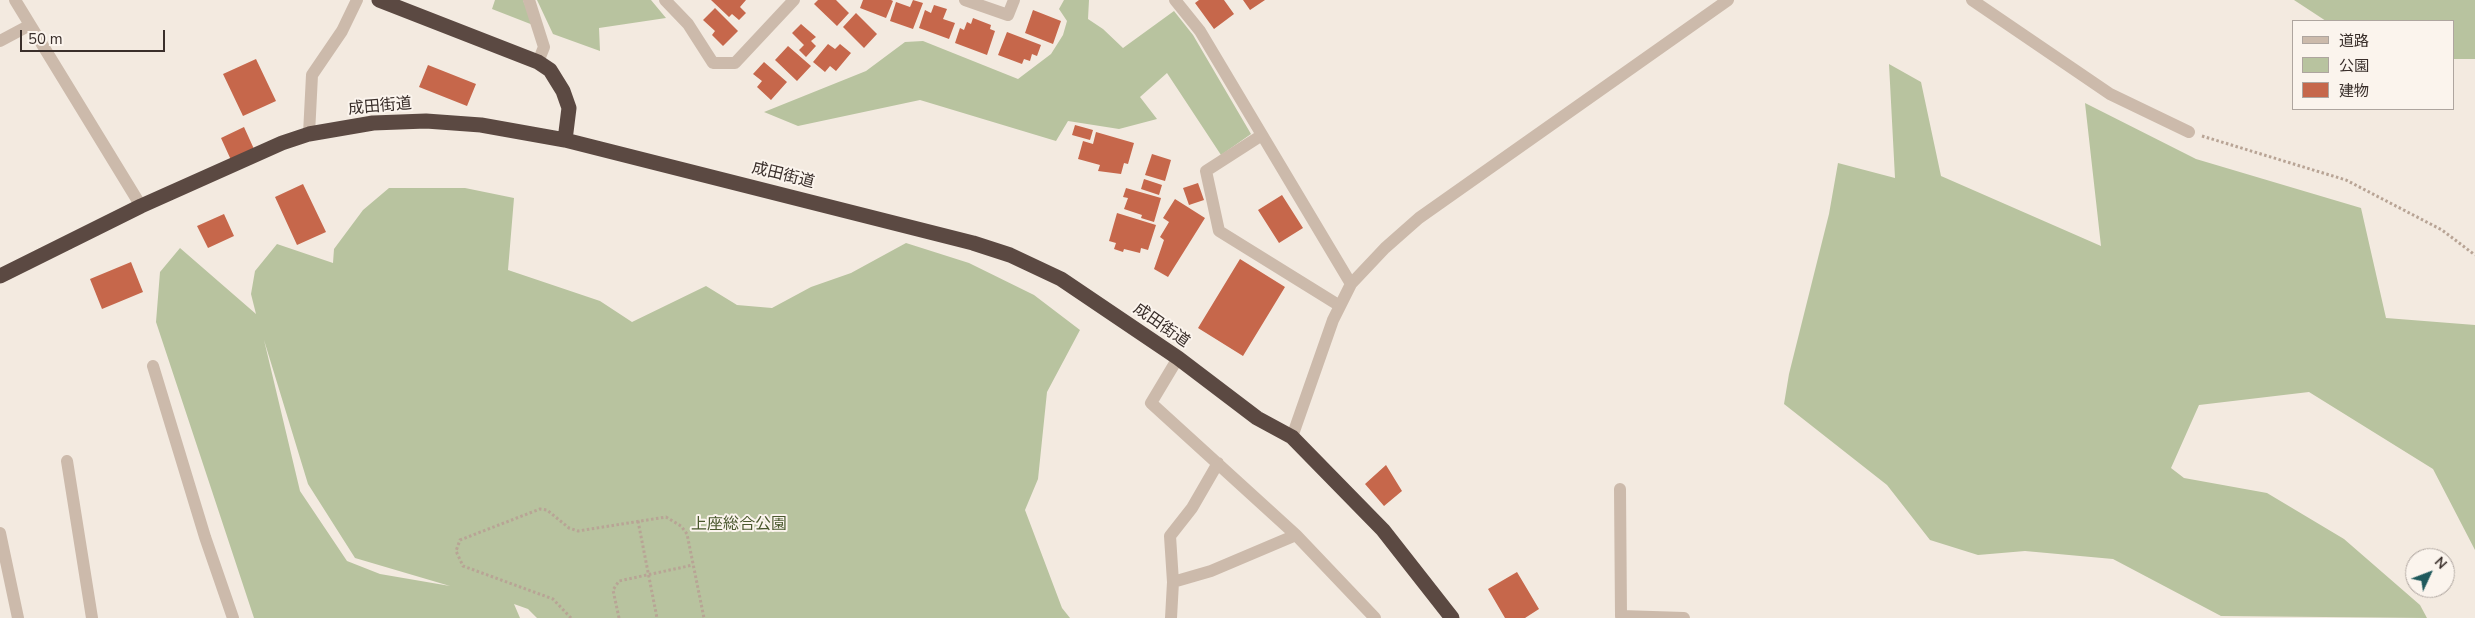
<!DOCTYPE html>
<meta charset="utf-8">
<style>
body{margin:0}
#map{position:relative;width:2475px;height:618px;overflow:hidden;background:#f3eae0;font-family:"Nunito Sans","Noto Sans JP",sans-serif}
canvas{display:block}
.legend{position:absolute;left:2292px;top:20px;width:162px;height:90px;box-sizing:border-box;background:#fbf4ed;border:1px solid #aea59f;margin:0;padding:6px 9px;list-style:none;font-size:15px;color:#3a2f2b}
.legend li{display:flex;align-items:center;gap:10px;height:25px}
.legend b{width:25px;border:1px solid #aea59f}
.north{position:absolute;left:2405px;top:548px;width:50px;height:50px;box-sizing:border-box;background:#fbf4ed;border:1px solid #aea59f;border-radius:50%;rotate:47deg;font-size:14px;font-weight:700;line-height:20px;text-align:center;color:#3a2f2b}
.north::after{content:'';display:block;margin:auto;width:18px;height:22px;background:#1f595c;clip-path:polygon(50% 0,100% 100%,50% 72%,0 100%)}
.scale{position:absolute;left:20px;top:30px;width:145px;height:22px;box-sizing:border-box;border:2px solid #3a2f2b;border-top:0;padding-left:6px;font-size:15px;line-height:18px;white-space:nowrap;color:#3a2f2b;-webkit-text-stroke:4px #fbf4ed;paint-order:stroke}
</style>
<div id="map">
<canvas width="2475" height="618"></canvas>
<ul class="legend">
<li><b style="height:6px;background:#ccbaab"></b>道路</li>
<li><b style="height:14px;background:#b8c39f"></b>公園</li>
<li><b style="height:14px;background:#c6674b"></b>建物</li>
</ul>
<div class="north">N</div>
<div class="scale">50 m</div>
</div>
<script>
const context = document.querySelector('canvas').getContext('2d');
context.lineJoin = 'round';
function fill(path, color) {
  context.fillStyle = color;
  context.fill(path, 'evenodd');
}
function shape(rows) {
  const path = new Path2D();
  for (const r of rows) {
    path.moveTo(r[0], r[1]);
    for (let i = 2; i < r.length; i += 2) path.lineTo(r[i], r[i + 1]);
  }
  return path;
}
function stroke(path, color, width, dash) {
  context.strokeStyle = color;
  context.lineWidth = width;
  context.lineCap = dash ? 'butt' : 'round';
  context.setLineDash(dash || []);
  context.stroke(path);
}
function write(font, color, halo, rows, align = 'center') {
  context.font = font + ' "Nunito Sans","Noto Sans JP",sans-serif';
  context.lineWidth = 4;
  context.setLineDash([]);
  context.textBaseline = 'middle';
  context.strokeStyle = halo;
  context.fillStyle = color;
  for (const [text, x, y, turn = 0] of rows) {
    context.save();
    context.translate(x, y);
    context.rotate((+turn || 0) * Math.PI / 180);
    context.textAlign = isNaN(turn) ? turn : align;
    if (halo) context.strokeText(text, 0, 0);
    context.fillText(text, 0, 0);
    context.restore();
  }
}
fill(shape([
 [495,0,523,0,533,25,492,9],
 [537,0,651,0,666,18,599,28,600,51,553,34],
 [1064,0,1089,0,1088,19,1103,29,1123,48,1174,11,1193,35,1251,134,1221,155,1167,73,1140,97,1157,119,1119,129,1068,121,1056,141,920,100,798,126,764,112,866,71,905,42,923,41,1018,79,1051,54,1063,35,1067,21,1059,9],
 [2294,0,2475,0,2475,59,2454,59,2454,21,2326,21],
 [1889,64,1921,82,1941,176,2101,246,2085,103,2196,159,2361,208,2386,318,2475,325,2475,550,2433,469,2309,392,2199,405,2171,468,2184,478,2267,493,2344,539,2420,605,2427,618,2221,616,2113,559,2025,551,1978,555,1930,540,1887,485,1784,404,1789,374,1829,214,1838,163,1895,178],
 [389,188,465,188,514,198,508,270,600,301,632,322,706,286,737,305,772,308,811,287,851,273,906,243,969,263,1034,295,1080,330,1047,392,1038,479,1025,510,1062,608,1070,618,537,618,528,609,514,604,520,618,254,618,156,322,160,272,180,248,256,314,251,294,255,271,277,244,333,263,334,249,363,210],
 [264,340,308,484,355,558,450,586,380,574,347,561,300,491]
]), '#b8c39f');
fill(shape([
 [711,0,746,0,740,7,746,13,739,20,732,14,729,17],
 [818,0,836,0,849,13,837,26,814,4],
 [863,0,891,0,893,1,886,18,860,8],
 [913,0,923,3,913,29,890,21,896,2,910,7],
 [1199,0,1224,0,1234,14,1214,29,1195,3],
 [1243,0,1265,0,1250,10],
 [934,5,947,9,943,19,955,23,949,39,919,28,925,10,931,13],
 [715,8,738,31,723,46,712,35,715,31,703,20],
 [1033,10,1061,21,1053,44,1025,33],
 [856,13,877,34,864,48,843,27],
 [973,18,991,25,990,29,995,31,987,55,955,43,960,28,964,30,967,22,971,24],
 [801,24,816,37,811,41,816,46,806,57,799,50,804,45,792,33],
 [1007,32,1041,45,1037,56,1032,54,1030,61,1024,59,1022,64,998,55],
 [828,44,835,49,840,44,851,53,836,71,830,66,825,72,813,62],
 [788,46,811,66,797,81,775,60],
 [256,59,276,101,243,116,223,74],
 [764,62,787,82,771,100,757,87,762,81,753,74],
 [428,65,476,84,467,106,419,87],
 [1075,125,1093,130,1090,140,1072,135],
 [244,127,254,149,231,160,221,138],
 [1096,132,1134,143,1128,164,1124,163,1121,174,1098,171,1100,165,1078,159,1083,141,1093,144],
 [1152,154,1171,160,1165,181,1145,175],
 [1144,179,1162,185,1159,195,1141,189],
 [1198,183,1204,200,1189,205,1183,188],
 [303,184,326,232,297,245,275,197],
 [1126,188,1161,198,1154,222,1141,218,1142,215,1124,209,1128,198,1123,197],
 [1282,195,1303,228,1279,243,1258,210],
 [1175,199,1205,218,1168,277,1154,269,1164,240,1160,237,1169,222,1163,218],
 [1117,213,1156,225,1148,250,1141,248,1140,253,1124,249,1123,252,1114,249,1116,243,1109,241],
 [224,214,234,236,208,248,197,226],
 [1240,259,1285,287,1243,356,1198,328],
 [131,262,143,292,102,309,90,279],
 [1386,465,1402,491,1384,506,1365,484],
 [1517,572,1539,609,1525,618,1505,618,1488,589]
]), '#c6674b');
stroke(shape([
 [2202,136,2346,180,2442,230,2475,255],
 [638,521,657,618],
 [571,618,553,599,463,566,456,551,460,540,540,509,547,510,569,528,578,531,666,517,681,526,687,534,704,618],
 [619,618,613,590,619,581,693,565]
]), '#b8a495', 3, [2.5, 2.5]);
stroke(shape([
 [15,0,141,206],
 [529,0,544,47,538,62],
 [665,0,688,24,713,63,735,63,794,0],
 [965,0,1008,15,1014,0],
 [1175,0,1200,31,1351,284],
 [1972,0,2110,94,2189,132],
 [0,41,30,25],
 [309,134,312,75,342,31,357,0],
 [1262,135,1206,171,1219,231,1340,306],
 [1178,358,1151,403,1296,535,1375,618],
 [153,366,205,537,233,618],
 [1292,437,1333,320,1351,284,1385,248,1419,218,1728,0],
 [67,461,92,618],
 [1620,489,1621,616,1684,618],
 [0,533,18,618],
 [1173,582,1211,571,1296,535],
 [1171,618,1173,582,1170,536,1192,508,1218,463]
]), '#ccbaab', 12);
stroke(shape([
 [379,0,538,62,550,70,563,91,569,108,565,140],
 [0,276,141,206,282,143,309,134,373,123,426,121,481,125,565,140,973,243,1010,255,1061,279,1178,358,1257,418,1292,437,1383,530,1452,618]
]), '#5b4942', 15);
write('16px', '#3a2f2b', '#fbf4ed', [
 ["成田街道",380,107,-5],
 ["成田街道",783,176,14],
 ["成田街道",1161,326,35]
]);
write('16px', '#4a582e', '#fbf4ed', [
 ["上座総合公園",739,525]
]);
</script>
